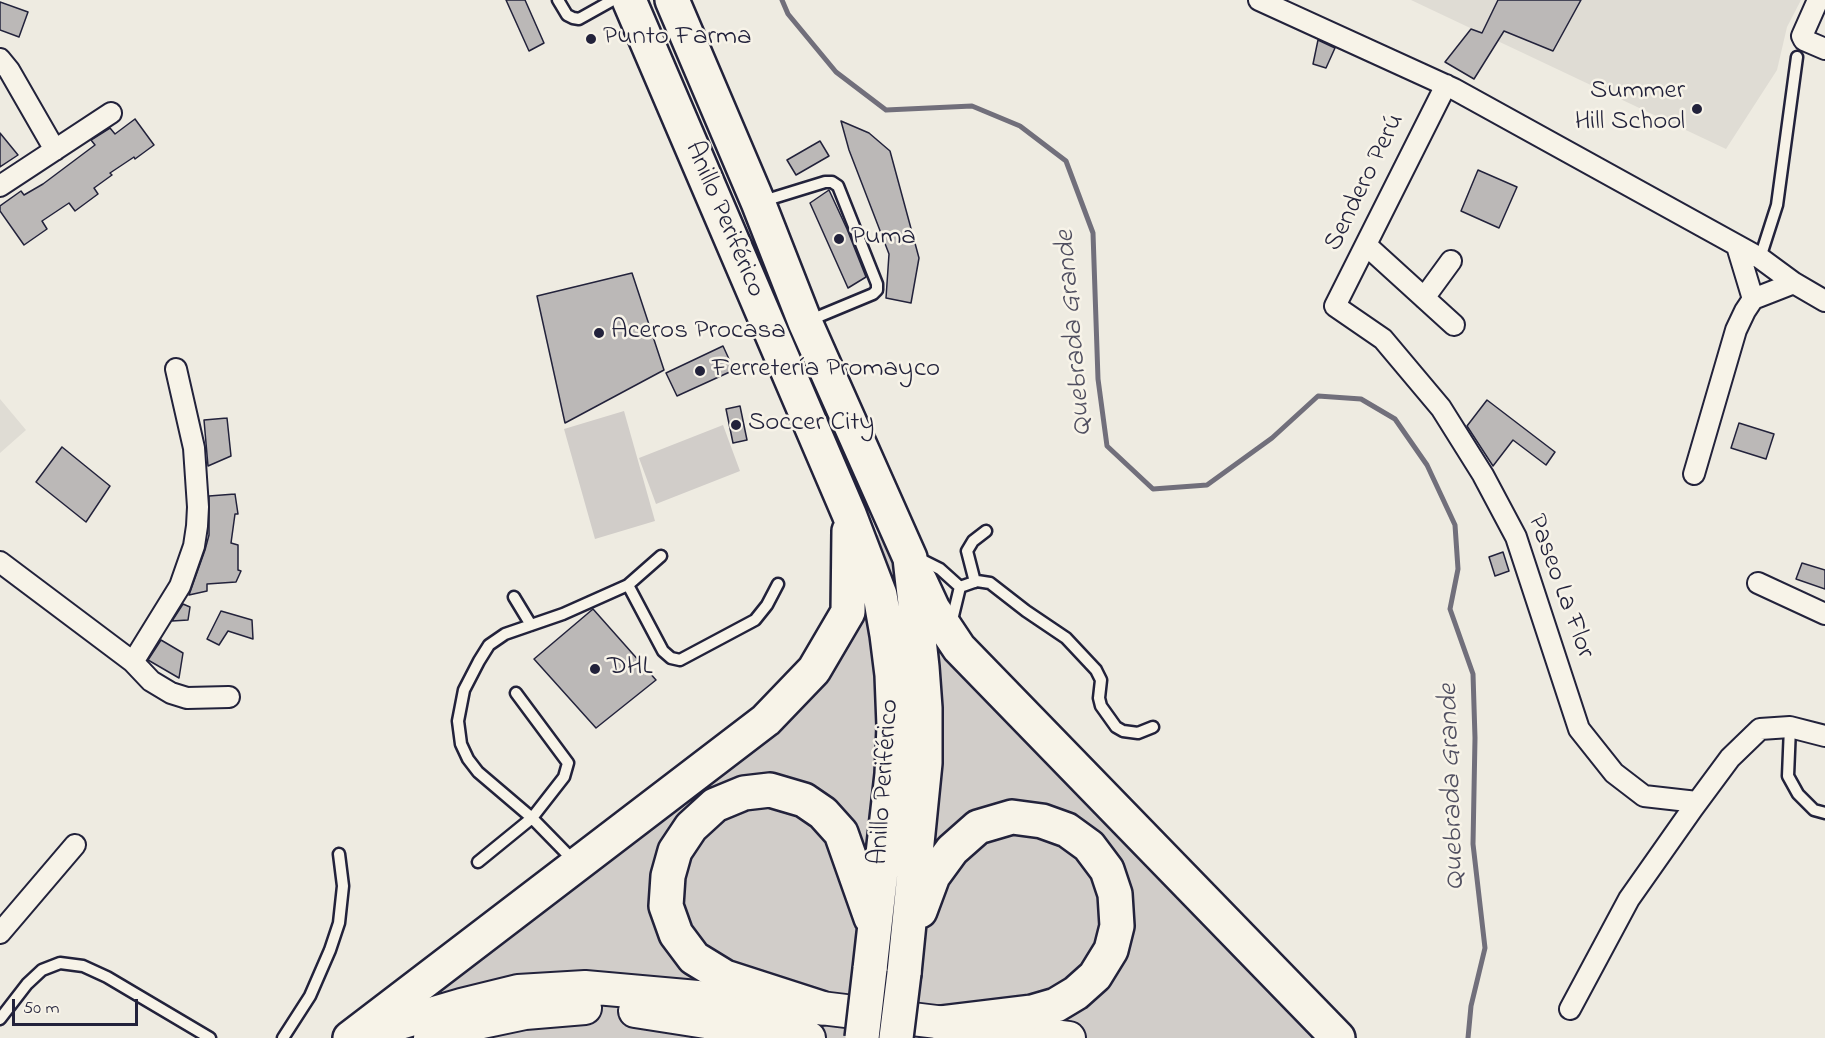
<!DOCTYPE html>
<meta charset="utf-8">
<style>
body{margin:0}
#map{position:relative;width:1825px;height:1038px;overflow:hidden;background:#eeebe1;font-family:"Indie Flower",sans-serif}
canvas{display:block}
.scale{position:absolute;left:12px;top:999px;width:126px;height:27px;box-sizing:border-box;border:3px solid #22223b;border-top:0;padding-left:8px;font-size:18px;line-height:21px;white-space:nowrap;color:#22223b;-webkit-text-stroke:4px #f7f3e8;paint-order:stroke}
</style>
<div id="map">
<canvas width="1825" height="1038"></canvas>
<div class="scale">50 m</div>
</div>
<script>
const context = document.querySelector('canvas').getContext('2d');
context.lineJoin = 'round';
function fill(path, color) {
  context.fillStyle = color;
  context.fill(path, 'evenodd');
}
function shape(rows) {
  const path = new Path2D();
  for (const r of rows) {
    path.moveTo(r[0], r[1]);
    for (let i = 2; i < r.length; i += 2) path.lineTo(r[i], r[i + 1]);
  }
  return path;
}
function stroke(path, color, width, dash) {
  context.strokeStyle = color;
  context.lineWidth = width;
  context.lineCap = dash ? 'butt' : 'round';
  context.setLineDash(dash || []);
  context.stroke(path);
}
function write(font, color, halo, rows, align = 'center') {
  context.font = font + ' "Indie Flower",sans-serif';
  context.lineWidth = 5;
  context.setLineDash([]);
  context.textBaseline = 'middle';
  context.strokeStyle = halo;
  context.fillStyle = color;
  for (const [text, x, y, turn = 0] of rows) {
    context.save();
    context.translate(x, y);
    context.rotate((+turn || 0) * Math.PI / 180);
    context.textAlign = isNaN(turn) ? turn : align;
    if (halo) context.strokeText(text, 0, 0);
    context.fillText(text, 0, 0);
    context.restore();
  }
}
fill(shape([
 [1411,0,1801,0,1787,27,1777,70,1726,149],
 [0,399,26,430,0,453]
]), '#dfdcd4');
fill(shape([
 [624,411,655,521,595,539,564,429],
 [723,425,740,471,656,504,639,458],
 [849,514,910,558,933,609,1339,1038,350,1038,766,720,848,612]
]), '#d1cdc9');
stroke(shape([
 [782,0,788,14,836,72,886,110,972,106,1020,126,1066,161,1093,233,1098,379,1107,446,1153,489,1207,485,1272,438,1318,396,1361,399,1395,419,1427,465,1455,525,1458,569,1450,609,1473,674,1475,738,1473,844,1485,948,1471,1006,1468,1038]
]), '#716f7b', 5);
const building = shape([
 [506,0,525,0,544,43,529,51,506,0],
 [1498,0,1581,0,1553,51,1504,31,1474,79,1445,62,1471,29,1482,33,1498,0],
 [0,2,28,12,19,37,0,30,0,2],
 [1318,40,1335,48,1326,68,1313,64,1318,40],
 [135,119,154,145,135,159,134,157,110,173,112,175,94,188,98,194,75,211,69,203,42,221,47,229,24,245,0,211,0,206,21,191,24,195,43,184,95,145,91,140,110,128,115,134,135,119],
 [841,121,869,133,890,151,919,258,911,303,886,298,889,254,849,150,841,121],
 [0,133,18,155,0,167,0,133],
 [820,141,829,156,796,175,787,160,820,141],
 [1478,170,1517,187,1499,228,1461,211,1478,170],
 [829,190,847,229,866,277,848,288,810,203,829,190],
 [632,273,664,370,565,423,537,296,632,273],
 [723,346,734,370,677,396,666,373,723,346],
 [1487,400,1555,452,1546,465,1513,440,1493,466,1467,426,1487,400],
 [740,406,747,440,733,443,726,409,740,406],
 [227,418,231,456,208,466,204,420,227,418],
 [1739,423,1774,434,1766,459,1731,448,1739,423],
 [62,447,110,486,86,522,36,482,62,447],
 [235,494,238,514,235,514,231,543,238,545,238,570,241,571,236,582,207,584,207,591,189,595,205,550,209,535,209,496,235,494],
 [1503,552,1509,571,1495,576,1489,557,1503,552],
 [1802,563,1825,570,1825,589,1796,579,1802,563],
 [183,604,190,607,188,620,172,621,183,604],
 [593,609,656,680,596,728,534,659,593,609],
 [221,611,252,620,253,639,228,631,219,645,207,639,221,611],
 [161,640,183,653,179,678,148,660,161,640]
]);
fill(building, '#bbb8b7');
stroke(building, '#22223b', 1.5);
const lane = shape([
 [558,0,567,15,573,18,579,19,613,0],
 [760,202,825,182,832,182,838,186,877,284,877,290,873,294,808,321],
 [1760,258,1777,205,1797,57],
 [914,556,940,569,960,587,977,581,990,583,1026,611,1066,638,1096,670,1101,680,1099,698,1101,706,1116,727,1123,731,1138,733,1153,727],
 [975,582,967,551,973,541,986,531],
 [628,585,663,651,671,658,680,660,755,620,767,605,778,584],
 [514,597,531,625],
 [951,624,960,587],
 [516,693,568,763,564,777,532,818,575,862],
 [1790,727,1788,776,1798,794,1814,810,1825,813],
 [478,862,532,818,478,772,468,759,461,744,458,721,464,690,479,661,489,645,505,634,563,614,628,585,661,556],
 [0,1019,27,984,42,970,60,963,83,966,107,977,210,1038],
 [283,1038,310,996,330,950,339,923,343,886,339,854]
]);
const street = shape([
 [1259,0,1454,89,1760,258,1794,283,1825,301],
 [1818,0,1802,36,1804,40,1825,49],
 [0,59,9,70,55,150],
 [1446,85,1335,306,1383,339,1441,408,1483,475,1516,537,1579,729,1614,773,1644,796,1697,802],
 [0,186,111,113],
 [1366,245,1454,325],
 [1737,246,1753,299],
 [1424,298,1451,261],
 [1694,474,1736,330,1745,311,1753,299,1794,283],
 [0,562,133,662,151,681,171,693,187,698,229,697],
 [1758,583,1825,614],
 [133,662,180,586,194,546,197,526,198,507,194,448,176,369],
 [0,933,75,845],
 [1570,1009,1629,899,1693,808,1730,758,1760,729,1790,727,1825,736]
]);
const primary = shape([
 [635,1011,809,1038],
 [366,1038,393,1025,461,1005,518,991,585,987,821,1008,1069,1038],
 [430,1038,468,1025,525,1013,585,1008]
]);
const highway = shape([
 [629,0,849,514,880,595,887,635,892,675,894,726,892,774,870,969],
 [672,0,758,202,805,322,910,558,922,667,925,708,925,763,904,973],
 [920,581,933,609,959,648,1338,1038],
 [920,911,933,876,952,850,978,827,1012,817,1042,821,1067,830,1089,846,1107,870,1115,894,1117,926,1111,950,1095,976,1076,993,1056,1005,1032,1012,941,1023],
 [821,1008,725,977,694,958,676,934,666,906,668,876,675,851,691,827,715,805,744,793,770,790,804,800,823,813,841,833,871,918],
 [350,1038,766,720,814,670,848,612,849,531]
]);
stroke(lane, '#22223b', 15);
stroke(street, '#22223b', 24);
stroke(primary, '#22223b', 36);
stroke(highway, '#22223b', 38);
stroke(lane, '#f7f3e8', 10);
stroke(street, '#f7f3e8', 20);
stroke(primary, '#f7f3e8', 32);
stroke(highway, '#f7f3e8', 33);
const highwayBridge = shape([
 [862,1038,870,969],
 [896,1038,904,973]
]);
stroke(highwayBridge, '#22223b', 38, []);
stroke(highwayBridge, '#f7f3e8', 33);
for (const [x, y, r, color] of [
 [591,39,6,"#22223b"],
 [1697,109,6,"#22223b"],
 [839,239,6,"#22223b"],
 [599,333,6,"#22223b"],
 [700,371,6,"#22223b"],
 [736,425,6,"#22223b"],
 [595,669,6,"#22223b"]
]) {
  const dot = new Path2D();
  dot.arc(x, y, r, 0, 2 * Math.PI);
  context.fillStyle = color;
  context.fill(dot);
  stroke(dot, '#f7f3e8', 2);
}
write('27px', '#22223b', '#f7f3e8', [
 ["Punto Farma",603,39],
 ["Summer",1685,93,"right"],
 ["Hill School",1685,124,"right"],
 ["Puma",851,239],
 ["Aceros Procasa",611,333],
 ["Ferretería Promayco",712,371],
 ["Soccer City",748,425],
 ["DHL",607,669]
], 'left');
write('27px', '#22223b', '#f7f3e8', [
 ["Sendero Perú",1366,183,-64],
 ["Anillo Periférico",723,220,67],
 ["Paseo La Flor",1559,587,70],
 ["Anillo Periférico",886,782,-86]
]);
write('italic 28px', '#504f60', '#f7f3e8', [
 ["Quebrada Grande",1076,333,-95],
 ["Quebrada Grande",1454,787,-92]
]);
</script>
